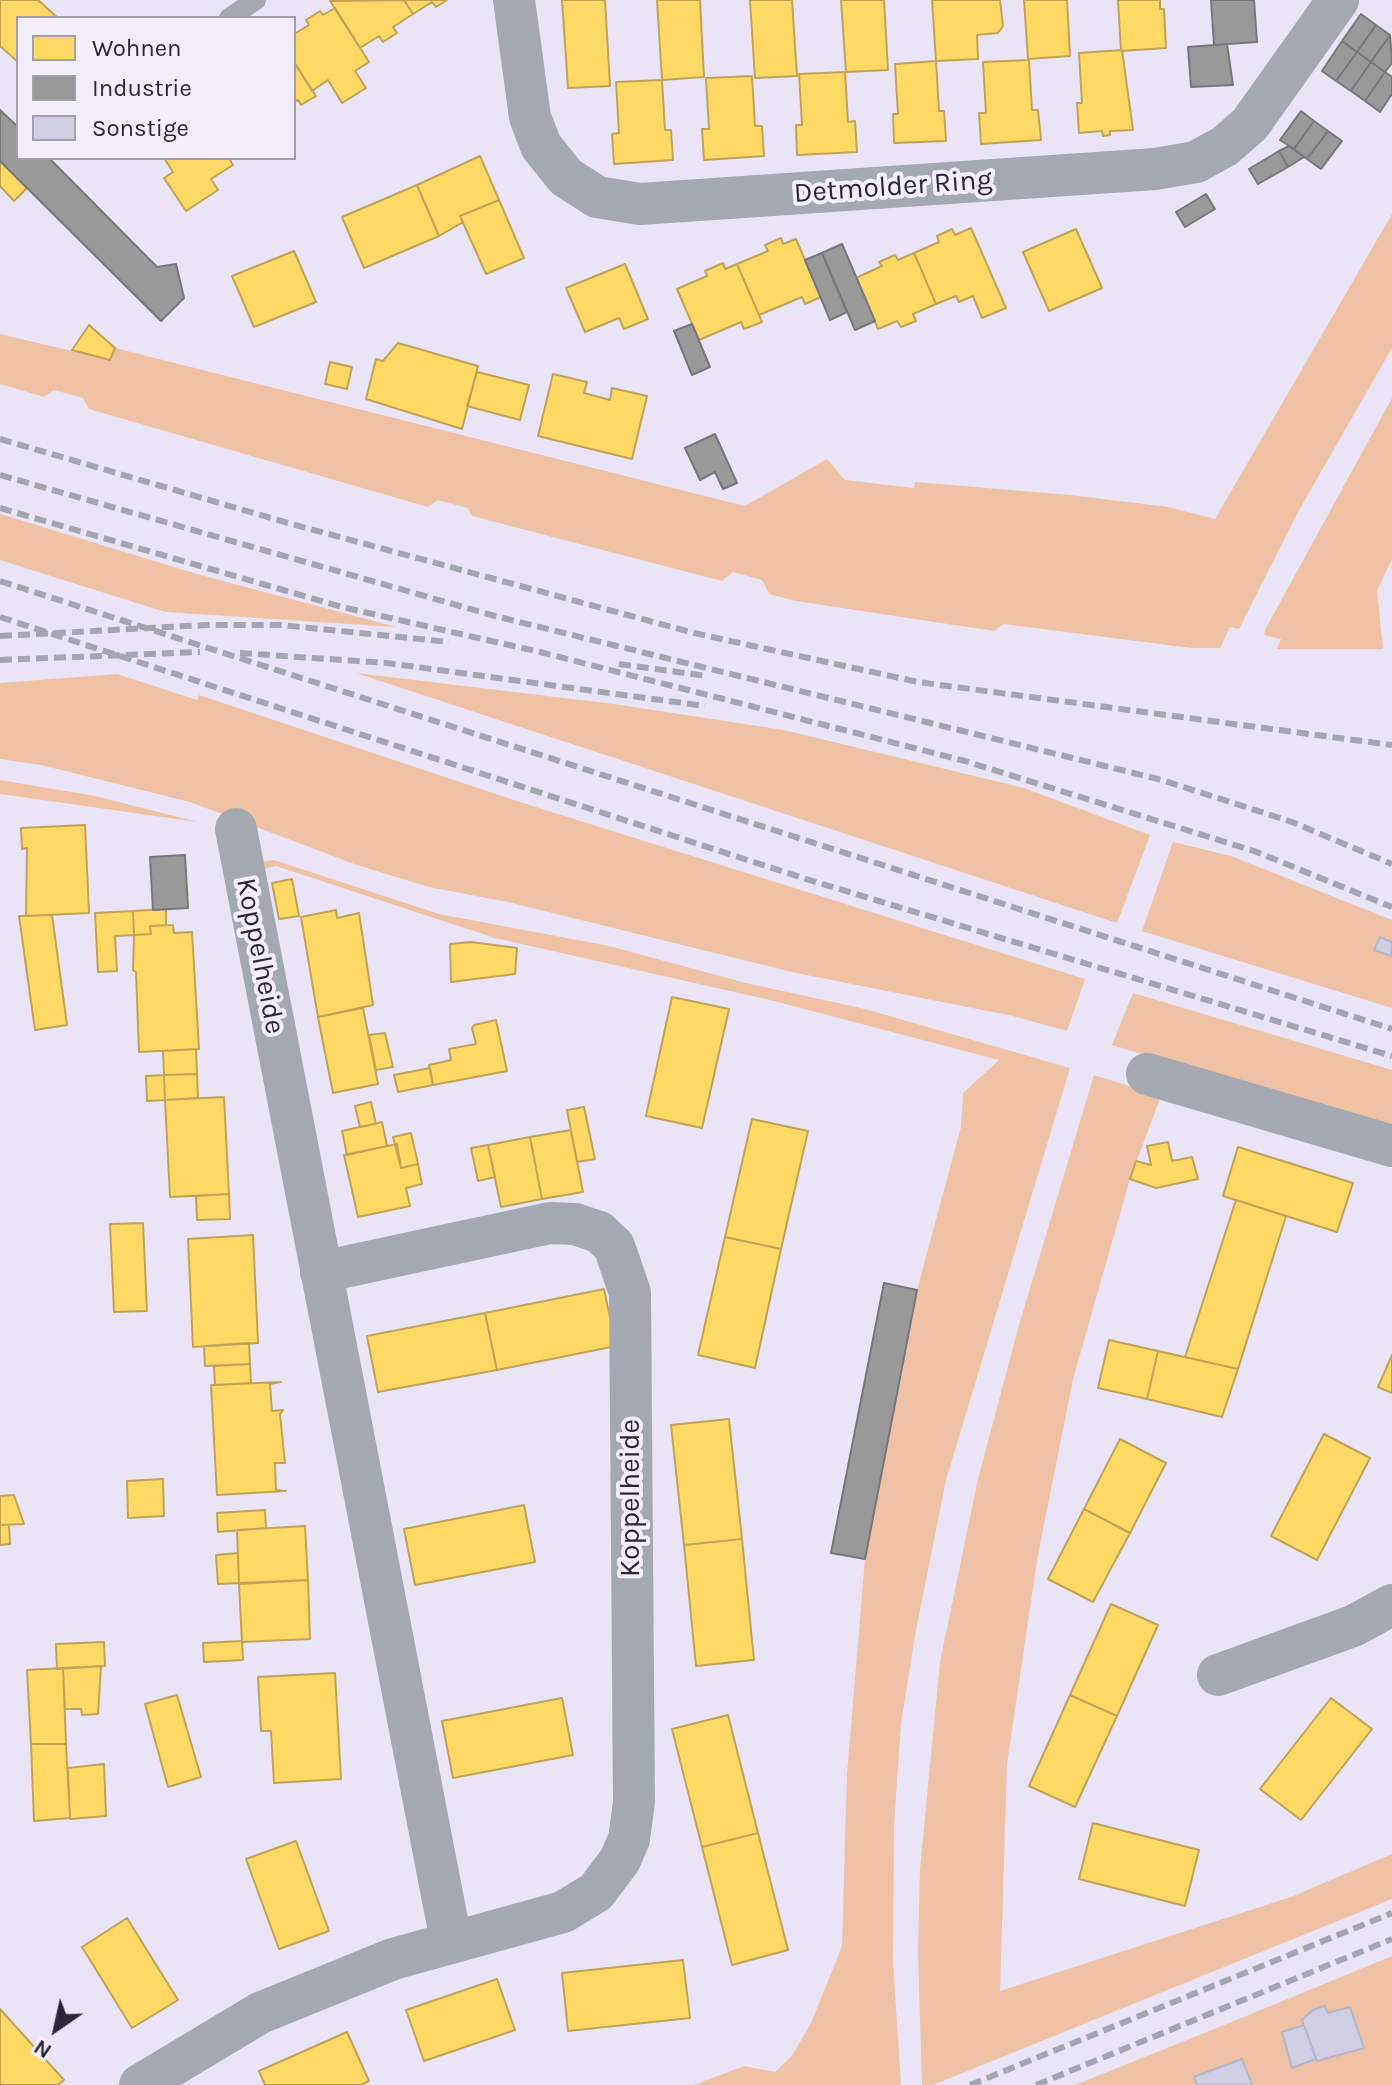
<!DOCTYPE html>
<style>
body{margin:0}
#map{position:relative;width:1392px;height:2085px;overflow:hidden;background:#eae5f6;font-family:Karla,sans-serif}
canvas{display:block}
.legend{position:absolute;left:16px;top:16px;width:280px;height:144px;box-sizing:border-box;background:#f2effa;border:2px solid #a39fad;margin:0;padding:10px 14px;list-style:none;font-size:24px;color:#2c2639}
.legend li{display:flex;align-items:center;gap:16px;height:40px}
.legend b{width:40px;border:2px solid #a39fad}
.north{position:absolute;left:16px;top:1989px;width:80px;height:80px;-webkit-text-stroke:6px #f2effa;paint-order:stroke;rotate:214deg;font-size:22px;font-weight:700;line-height:32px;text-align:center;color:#2c2639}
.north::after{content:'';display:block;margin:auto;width:28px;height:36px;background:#2c2639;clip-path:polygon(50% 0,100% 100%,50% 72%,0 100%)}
</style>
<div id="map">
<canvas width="1392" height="2085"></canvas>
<ul class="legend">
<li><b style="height:22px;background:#ffd966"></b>Wohnen</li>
<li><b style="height:22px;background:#999"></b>Industrie</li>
<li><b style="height:22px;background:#d0d0e4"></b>Sonstige</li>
</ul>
<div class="north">N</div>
</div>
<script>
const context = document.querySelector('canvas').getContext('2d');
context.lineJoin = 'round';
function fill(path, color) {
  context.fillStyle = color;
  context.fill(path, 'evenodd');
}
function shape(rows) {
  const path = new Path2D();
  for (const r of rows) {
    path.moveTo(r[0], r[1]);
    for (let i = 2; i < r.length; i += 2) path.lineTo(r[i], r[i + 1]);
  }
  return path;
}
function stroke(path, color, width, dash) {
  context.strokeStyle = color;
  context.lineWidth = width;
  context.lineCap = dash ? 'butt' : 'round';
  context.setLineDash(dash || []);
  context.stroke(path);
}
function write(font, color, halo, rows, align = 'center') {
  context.font = font + ' Karla,sans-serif';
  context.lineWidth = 8;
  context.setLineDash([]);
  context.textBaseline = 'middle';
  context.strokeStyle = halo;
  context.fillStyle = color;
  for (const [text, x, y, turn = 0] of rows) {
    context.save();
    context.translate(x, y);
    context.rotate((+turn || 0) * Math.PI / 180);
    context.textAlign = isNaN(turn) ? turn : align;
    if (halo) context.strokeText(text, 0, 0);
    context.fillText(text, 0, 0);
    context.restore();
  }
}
fill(shape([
 [1392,214,1392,348,1298,512,1239,629,1230,627,1220,648,1191,648,1004,624,994,631,796,601,769,594,762,580,733,572,722,581,472,516,468,508,438,500,428,507,89,409,83,398,54,390,44,397,0,384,0,334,110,360,115,348,745,506,827,459,845,480,914,488,915,482,1070,495,1168,507,1215,519],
 [1392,398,1392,559,1377,590,1383,649,1277,649,1281,639,1264,635,1266,628],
 [0,514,197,574,396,627,165,612,0,560],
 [356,673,614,704,784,730,1024,788,1150,835,1117,923],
 [117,674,197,700,199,695,523,803,1085,979,1067,1031,1013,1016,796,973,508,902,429,887,357,865,190,802,41,765,0,759,0,683],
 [0,780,95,796,198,822,0,794],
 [1173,842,1231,856,1392,920,1392,1008,1142,931],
 [274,860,439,914,609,946,746,983,865,1009,1070,1068,946,1480,915,1635,901,1724,894,1825,893,1961,901,2085,694,2085,744,2066,775,2072,792,2056,811,2023,842,1946,847,1774,865,1559,917,1290,961,1127,963,1093,999,1060,770,1000,495,938,276,866,259,870,265,861],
 [1133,993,1392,1070,1392,1127,1112,1045],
 [1094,1075,1161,1096,1130,1179,1073,1379,1038,1554,1007,1764,1000,1991,1291,1897,1392,1854,1392,1899,933,2085,922,2085,918,1952,920,1869,940,1662,978,1479,1019,1325],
 [1392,1956,1392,2085,1075,2085,1234,2021]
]), '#efc1a5');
const homes = shape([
 [0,0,38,0,58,18,18,18,18,62,0,46,0,0],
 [404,0,447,0,436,7,432,2,413,14,404,0],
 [404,0,413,14,393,27,397,33,383,42,379,36,360,48,330,1,404,0],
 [562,0,605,0,610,86,568,88,562,0],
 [657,0,700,0,704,77,662,80,657,0],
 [750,0,792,0,797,76,755,78,750,0],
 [841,0,884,0,888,70,846,72,841,0],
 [932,0,1000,0,1003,26,998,33,977,35,978,59,936,61,932,0],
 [1024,0,1067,0,1070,56,1028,59,1024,0],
 [1118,0,1160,0,1160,9,1164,9,1166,48,1121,51,1118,0],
 [335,8,369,62,355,71,366,88,342,103,328,80,312,91,294,62,294,34,309,25,306,20,320,11,323,15,335,8],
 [1122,50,1133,130,1110,131,1110,135,1103,136,1102,131,1079,133,1077,103,1082,103,1079,53,1122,50],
 [1029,60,1032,110,1038,110,1041,140,981,144,979,113,986,113,983,62,1029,60],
 [936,61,939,111,944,111,946,141,894,143,893,114,898,114,895,64,936,61],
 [294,62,316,96,301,105,298,100,294,102,294,62],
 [845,72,848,122,855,121,857,152,797,155,796,125,802,125,799,74,845,72],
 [752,76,755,126,762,126,764,156,704,160,702,129,709,129,706,78,752,76],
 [662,80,665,130,671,130,673,160,614,164,612,134,619,133,616,82,662,80],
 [480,156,499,200,460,216,463,222,439,236,417,185,480,156],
 [164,158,229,158,233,165,211,179,218,190,186,211,164,178,173,172,164,158],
 [0,161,27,188,14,201,0,186,0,161],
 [417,185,439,236,364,268,342,217,417,185],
 [499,200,524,258,486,274,460,216,499,200],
 [971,228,1006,308,982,318,973,296,959,302,956,296,936,304,914,253,939,242,937,236,952,229,955,235,971,228],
 [1076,229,1102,288,1049,311,1023,252,1076,229],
 [781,238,783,244,796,239,821,297,805,304,802,297,759,315,737,264,768,251,765,245,781,238],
 [294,251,316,302,254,327,232,276,294,251],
 [914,253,936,304,913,314,916,321,901,327,897,321,878,329,856,278,882,266,879,262,895,255,898,260,914,253],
 [723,263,725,269,737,264,762,322,744,329,741,322,699,340,677,289,707,276,705,271,723,263],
 [625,264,648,319,624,329,619,318,585,332,566,288,625,264],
 [89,325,115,348,110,360,72,350,89,325],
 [398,343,478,366,462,429,366,399,376,359,383,361,398,343],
 [330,362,352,367,347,389,325,384,330,362],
 [477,372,529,385,520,420,467,406,477,372],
 [553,374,587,382,584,393,610,400,612,388,647,396,632,459,538,436,553,374],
 [85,825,89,913,26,916,27,848,22,849,21,828,85,825],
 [292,879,299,916,279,919,272,883,292,879],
 [166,909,166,925,150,926,151,934,134,935,133,911,166,909],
 [336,910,337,918,359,913,373,1005,318,1017,301,917,336,910],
 [133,911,134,935,115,936,117,971,98,972,95,913,133,911],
 [52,915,67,1025,35,1030,19,916,52,915],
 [173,925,174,933,192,932,199,1049,139,1052,136,972,133,970,134,935,151,934,150,926,173,925],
 [471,942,517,948,515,974,451,982,450,944,471,942],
 [672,997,729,1009,702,1128,646,1116,672,997],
 [363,1008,378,1084,333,1093,318,1017,363,1008],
 [496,1020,507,1071,433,1085,429,1065,451,1060,449,1049,476,1044,472,1028,474,1025,496,1020],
 [385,1033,393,1067,376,1070,369,1035,385,1033],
 [196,1049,197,1074,164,1075,163,1051,196,1049],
 [430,1068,433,1085,398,1092,394,1075,430,1068],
 [197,1074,198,1098,165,1100,164,1075,197,1074],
 [164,1075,165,1100,147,1101,146,1076,164,1075],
 [224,1097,229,1194,170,1197,165,1100,224,1097],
 [371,1102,376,1124,360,1127,355,1106,371,1102],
 [584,1107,595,1159,577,1162,567,1110,584,1107],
 [752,1119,808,1131,781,1249,725,1237,752,1119],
 [382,1122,387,1146,347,1155,342,1131,382,1122],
 [571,1130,583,1192,542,1199,530,1137,571,1130],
 [411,1133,418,1164,401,1168,393,1137,411,1133],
 [530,1137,542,1199,501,1207,488,1145,530,1137],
 [1168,1142,1172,1161,1192,1157,1198,1179,1156,1188,1130,1179,1136,1161,1151,1165,1147,1146,1168,1142],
 [397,1144,401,1168,418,1164,422,1184,406,1188,410,1206,358,1217,344,1155,397,1144],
 [488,1145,495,1177,478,1181,471,1148,488,1145],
 [1238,1147,1353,1183,1337,1232,1223,1196,1238,1147],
 [229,1194,230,1219,197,1220,196,1196,229,1194],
 [1236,1200,1286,1216,1238,1369,1185,1357,1236,1200],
 [143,1223,147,1311,114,1312,110,1224,143,1223],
 [253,1235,258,1343,193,1347,188,1239,253,1235],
 [725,1237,781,1249,755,1368,698,1355,725,1237],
 [604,1289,616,1346,497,1370,485,1313,604,1289],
 [485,1313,497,1370,378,1392,367,1336,485,1313],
 [1109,1340,1158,1351,1147,1399,1098,1388,1109,1340],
 [249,1343,250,1364,205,1366,204,1346,249,1343],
 [1158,1351,1238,1369,1222,1417,1147,1399,1158,1351],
 [1392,1355,1392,1393,1378,1387,1392,1355],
 [250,1364,251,1383,215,1385,214,1366,250,1364],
 [281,1382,270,1384,272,1411,283,1410,280,1414,285,1463,275,1463,276,1490,286,1491,217,1495,211,1385,281,1382],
 [729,1419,742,1539,684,1545,671,1425,729,1419],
 [1324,1434,1370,1458,1317,1560,1271,1536,1324,1434],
 [1120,1439,1166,1463,1130,1533,1084,1509,1120,1439],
 [163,1479,164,1516,128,1518,127,1481,163,1479],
 [14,1495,24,1524,0,1525,0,1496,14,1495],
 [524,1505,535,1562,415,1585,404,1529,524,1505],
 [1084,1509,1130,1533,1093,1602,1048,1579,1084,1509],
 [265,1510,266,1528,218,1532,217,1513,265,1510],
 [0,1525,9,1525,10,1544,0,1545,0,1525],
 [305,1526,308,1580,239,1583,237,1530,305,1526],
 [742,1539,754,1660,696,1666,684,1545,742,1539],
 [238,1553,239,1583,218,1584,216,1555,238,1553],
 [308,1580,310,1639,242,1642,239,1584,308,1580],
 [1111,1604,1158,1625,1117,1716,1070,1695,1111,1604],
 [242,1641,243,1660,204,1662,203,1643,242,1641],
 [104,1642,105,1666,57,1669,56,1644,104,1642],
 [101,1666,98,1714,82,1715,81,1709,65,1709,63,1668,101,1666],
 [63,1668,66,1744,31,1744,27,1670,63,1668],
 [335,1673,341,1779,274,1783,271,1731,261,1731,258,1677,335,1673],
 [177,1695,201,1777,168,1787,145,1704,177,1695],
 [1070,1695,1117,1716,1075,1807,1029,1786,1070,1695],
 [562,1698,573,1755,453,1778,442,1721,562,1698],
 [1331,1698,1372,1729,1301,1820,1260,1789,1331,1698],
 [728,1715,758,1833,702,1847,672,1729,728,1715],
 [31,1744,66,1744,70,1818,34,1821,31,1744],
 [104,1764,106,1816,70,1819,68,1768,104,1764],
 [1093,1823,1199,1850,1185,1906,1079,1879,1093,1823],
 [758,1833,788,1950,732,1965,702,1847,758,1833],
 [296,1841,329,1931,279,1949,246,1859,296,1841],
 [127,1918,178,2000,132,2028,82,1947,127,1918],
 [683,1960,690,2018,568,2031,562,1973,683,1960],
 [497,1979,515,2030,424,2061,406,2010,497,1979],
 [0,2009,64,2080,58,2085,0,2085,0,2009],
 [347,2032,369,2081,361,2085,265,2085,259,2071,347,2032]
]);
fill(homes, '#ffd966');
stroke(homes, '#c0a358', 2);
const industry = shape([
 [1211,0,1254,0,1257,42,1214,45,1211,0],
 [1361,14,1376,25,1357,52,1342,41,1361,14],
 [1376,25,1390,35,1371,62,1357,52,1376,25],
 [1390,35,1392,63,1385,72,1371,62,1390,35],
 [1342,41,1357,52,1336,81,1322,71,1342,41],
 [1227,44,1233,85,1191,87,1188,47,1227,44],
 [1357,52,1371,62,1351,91,1336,81,1357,52],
 [1371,62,1385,72,1365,101,1351,91,1371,62],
 [1385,72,1392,77,1392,94,1380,112,1365,101,1385,72],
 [0,110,18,127,18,158,49,158,157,267,176,264,184,298,161,321,0,161,0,110],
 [1301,111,1314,121,1294,149,1280,140,1301,111],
 [1314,121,1328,131,1307,159,1294,149,1314,121],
 [1328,131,1342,141,1321,169,1307,159,1328,131],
 [1289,146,1304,157,1288,167,1279,151,1289,146],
 [1279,151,1288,167,1258,184,1249,169,1279,151],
 [1206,194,1215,209,1185,227,1176,212,1206,194],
 [842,244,875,321,855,330,822,253,842,244],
 [822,253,847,312,830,320,805,260,822,253],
 [692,324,710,367,692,375,674,331,692,324],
 [715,434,737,483,723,489,715,472,700,480,685,448,715,434],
 [185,855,188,908,153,910,150,857,185,855],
 [884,1283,917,1290,865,1559,831,1553,884,1283]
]);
fill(industry, '#999');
stroke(industry, '#78767c', 2);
const building = shape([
 [1380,937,1392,942,1391,956,1374,950,1380,937],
 [1325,2006,1328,2013,1350,2007,1364,2048,1317,2061,1302,2020,1313,2010,1325,2006],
 [1304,2025,1316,2059,1292,2068,1282,2032,1304,2025],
 [1242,2059,1252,2085,1197,2085,1194,2077,1242,2059]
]);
fill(building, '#d0d0e4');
stroke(building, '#b7b6c7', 2);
stroke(shape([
 [229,18,256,0]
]), '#a4a9b1', 20);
stroke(shape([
 [514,0,530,117,541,146,566,177,597,197,640,204,1155,169,1196,162,1225,146,1250,124,1338,0],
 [236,829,451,1941],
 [1147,1074,1392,1146],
 [1218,1675,1353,1626,1392,1605],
 [140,2085,260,2013,393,1959,563,1912,596,1892,620,1860,629,1839,634,1802,630,1293,614,1246,599,1232,575,1224,550,1223,321,1272]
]), '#a4a9b1', 42);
stroke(shape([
 [0,439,288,523,694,633,918,682,1392,745],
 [0,475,495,616,1162,780,1292,822,1392,864],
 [0,508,342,607,540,652,965,761,1254,851,1392,907],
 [0,581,1392,1029],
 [0,617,806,879,1392,1056],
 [0,636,205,625,281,625,449,642],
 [240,653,387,663,705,706],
 [0,660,200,652],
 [619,664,707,676],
 [970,2085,1392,1913],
 [1036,2085,1392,1939]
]), '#a4a6af', 6, [12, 6]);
write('28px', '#2c2639', '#f2effa', [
 ["Detmolder Ring",893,187,-4],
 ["Koppelheide",260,956,79],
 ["Koppelheide",631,1498,-90]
]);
</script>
